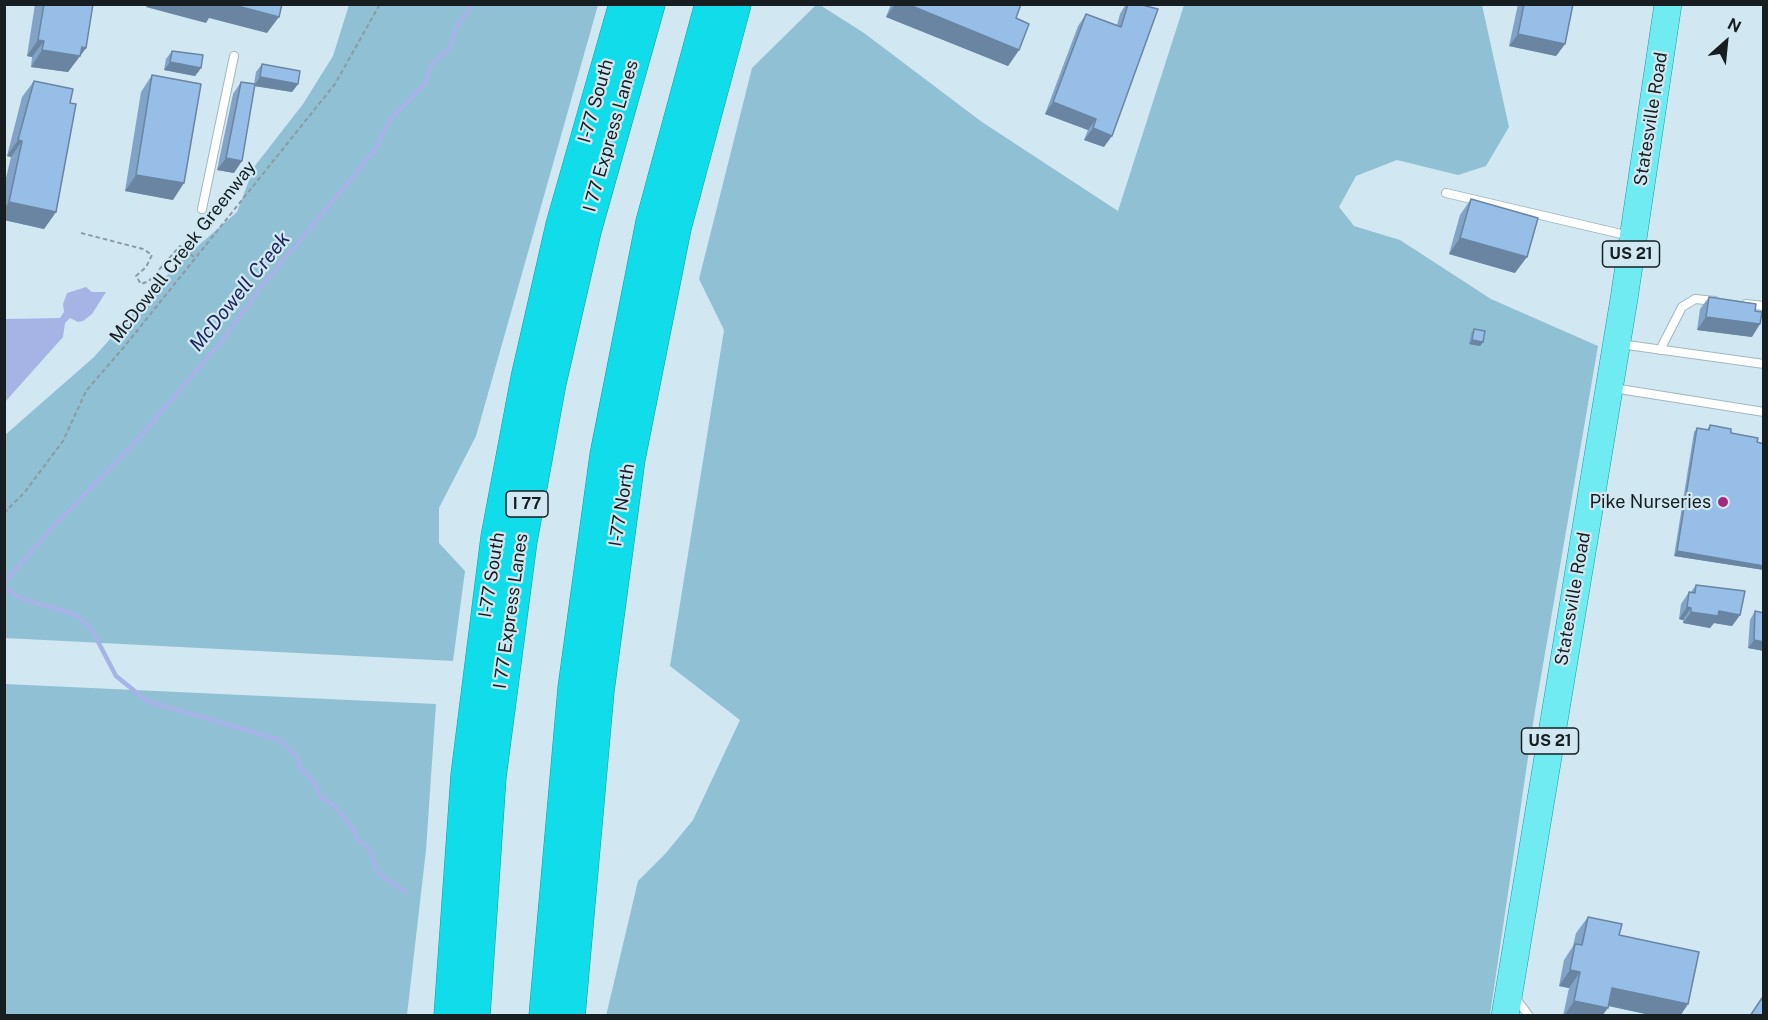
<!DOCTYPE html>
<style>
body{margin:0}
#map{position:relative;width:1768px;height:1020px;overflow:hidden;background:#d1e8f2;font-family:"Public Sans",sans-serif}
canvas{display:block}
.frame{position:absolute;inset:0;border:6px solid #161e22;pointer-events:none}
.north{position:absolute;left:1696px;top:12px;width:60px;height:60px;-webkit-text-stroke:4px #d1e8f2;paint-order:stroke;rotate:27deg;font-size:16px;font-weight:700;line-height:24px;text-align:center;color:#161e22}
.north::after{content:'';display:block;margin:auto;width:21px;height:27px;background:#161e22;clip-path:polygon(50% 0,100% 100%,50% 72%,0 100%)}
</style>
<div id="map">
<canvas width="1768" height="1020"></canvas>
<div class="frame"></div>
<div class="north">N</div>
</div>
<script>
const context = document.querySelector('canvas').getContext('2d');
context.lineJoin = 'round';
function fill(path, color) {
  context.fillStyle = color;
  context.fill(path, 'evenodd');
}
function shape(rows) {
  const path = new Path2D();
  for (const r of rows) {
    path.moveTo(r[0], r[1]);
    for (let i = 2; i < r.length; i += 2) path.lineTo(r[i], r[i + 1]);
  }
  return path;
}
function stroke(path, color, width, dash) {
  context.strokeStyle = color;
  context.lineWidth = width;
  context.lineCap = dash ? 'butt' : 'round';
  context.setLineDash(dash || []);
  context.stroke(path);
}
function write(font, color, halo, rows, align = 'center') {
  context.font = font + ' "Public Sans",sans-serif';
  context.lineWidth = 4.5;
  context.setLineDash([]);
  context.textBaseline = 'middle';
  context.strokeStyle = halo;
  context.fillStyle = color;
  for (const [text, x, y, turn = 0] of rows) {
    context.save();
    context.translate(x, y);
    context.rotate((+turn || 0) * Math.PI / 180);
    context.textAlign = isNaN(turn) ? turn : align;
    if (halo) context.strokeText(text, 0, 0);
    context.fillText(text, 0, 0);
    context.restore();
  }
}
fill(shape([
 [349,5,598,5,476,436,439,508,439,543,465,571,453,661,5,638,5,435,94,357,177,264,237,212,254,167,303,104,333,56],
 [816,5,820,5,864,33,982,122,1118,211,1184,5,1482,5,1509,127,1486,166,1458,175,1397,160,1356,176,1339,207,1354,226,1400,240,1491,299,1598,346,1534,717,1490,1015,606,1016,638,881,666,853,693,820,740,720,670,666,724,330,699,279,752,68],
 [5,684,436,704,426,850,407,1015,5,1015]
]), '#90c0d4');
fill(shape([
 [86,287,92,292,106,292,92,314,83,321,78,322,70,318,65,323,63,337,5,402,5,319,60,318,64,312,63,304,67,293]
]), '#a6b3e5');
stroke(shape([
 [4,583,54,526,141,436,222,341,263,285,376,149,389,121,425,84,432,64,449,49,457,26,473,4],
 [4,587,20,598,77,615,92,630,116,676,147,701,281,740,298,757,299,765,317,787,320,796,335,806,355,831,357,840,369,848,379,874,406,892]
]), '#a6b3e5', 4.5);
const service = shape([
 [1446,193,1630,236],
 [202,209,234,56],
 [1746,304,1764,306],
 [1620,344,1764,364],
 [1660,350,1682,307,1695,299,1715,301],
 [1613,388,1764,412],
 [1515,997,1529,1016]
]);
const primary = shape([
 [1505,1016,1624,299,1668,4]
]);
const motorway = shape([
 [450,1016,467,775,497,537,527,378,562,225,625,4],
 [474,1016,490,777,521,541,550,383,585,231,649,4],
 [545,1016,574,688,606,455,652,222,711,4],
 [569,1016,598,691,629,459,675,228,735,4]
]);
stroke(service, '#a1b7c1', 10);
stroke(primary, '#139aa4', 28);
stroke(motorway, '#139aa4', 33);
stroke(shape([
 [81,233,143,249,152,255,146,267,136,276,141,284,149,281,180,246,194,257],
 [4,513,24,493,63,441,86,391,124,347,335,84,380,4]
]), '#8a9ba3', 2, [4.5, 3]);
stroke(service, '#fff', 8);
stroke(primary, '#70ebf2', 27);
stroke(motorway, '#11ddea', 32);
fill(shape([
 [35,4,93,4,86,48,68,72,31,67,32,57,27,56],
 [891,4,1021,4,1016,18,1019,50,1008,66,886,17],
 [1126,4,1138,4,1104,147,1084,140,1088,130,1045,114,1078,26,1086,14,1117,25,1120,14],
 [1518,4,1573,4,1565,44,1556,56,1509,46],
 [172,51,201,68,195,76,164,70,166,59],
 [262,64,298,84,292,92,255,86,234,173,217,170,233,94,241,82,254,84,256,72],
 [152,75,173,200,125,191,141,92],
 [34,81,70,103,56,212,44,229,4,220,4,186,11,157,7,156,22,97],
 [1471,199,1515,273,1449,254,1460,215],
 [1709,297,1752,337,1697,330,1700,309],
 [1474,329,1483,342,1480,346,1469,344,1471,333],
 [1710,425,1757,442,1764,444,1764,570,1674,556,1694,432,1697,428,1707,430],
 [1696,585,1740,615,1732,626,1714,623,1710,628,1683,623,1683,620,1679,619,1681,604,1689,592,1691,592],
 [1755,611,1764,613,1764,651,1748,648,1750,620],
 [1588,917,1688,1004,1680,1016,1655,1016,1608,1006,1602,1016,1563,1016,1569,988,1559,986,1564,960,1573,946,1576,933]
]), '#81a3c7');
fill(shape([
 [148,4,230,4,279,17,267,33,209,18,206,23,146,7],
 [895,4,907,4,1019,50,1008,66,886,17],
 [1518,34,1565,44,1556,56,1509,46],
 [38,40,44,41,32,57,27,56],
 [82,47,86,48,68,72,31,67,42,50],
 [170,62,201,68,195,76,164,70],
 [260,77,298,84,292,92,254,86],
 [1053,102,1096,119,1088,130,1045,114],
 [1093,128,1112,136,1104,147,1084,140],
 [18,140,22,141,11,157,7,156],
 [226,158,242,161,234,173,217,170],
 [136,175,184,183,173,200,125,191],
 [9,202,56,212,44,229,4,220,4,209],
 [1460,238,1527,257,1515,273,1449,254],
 [1706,317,1760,324,1752,337,1697,330],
 [1472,340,1483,342,1480,346,1469,344],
 [1677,551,1764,566,1764,570,1674,556],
 [1687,607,1691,608,1683,620,1679,619],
 [1719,611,1740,615,1732,626,1714,623,1710,628,1683,623,1691,612],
 [1754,640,1764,642,1764,651,1748,648],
 [1570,970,1580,972,1569,988,1559,986],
 [1612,988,1688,1004,1680,1016,1655,1016,1600,1004],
 [1574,1001,1608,1008,1602,1016,1564,1016]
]), '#6985a2');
const building = shape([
 [44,4,93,4,86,48,82,47,80,56,42,50,44,41,38,40,44,4],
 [207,4,218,4,217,7,207,4],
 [230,4,282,4,279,17,230,4],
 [907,4,1021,4,1016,18,1029,24,1019,50,907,4],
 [1128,4,1138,4,1158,9,1112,136,1093,128,1096,119,1053,102,1086,14,1121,27,1128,4],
 [1524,4,1573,4,1565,44,1518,34,1524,4],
 [172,51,203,55,201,68,170,62,172,51],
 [262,64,300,71,298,84,260,77,262,64],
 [152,75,201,84,184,183,136,175,152,75],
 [34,81,73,89,70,103,76,104,56,212,9,202,22,141,18,140,34,81],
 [241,82,255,84,242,161,226,158,241,82],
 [1471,199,1538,218,1527,257,1460,238,1471,199],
 [1709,297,1756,304,1755,311,1762,312,1760,324,1706,317,1709,297],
 [1474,329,1485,331,1483,342,1472,340,1474,329],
 [1710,425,1731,429,1731,433,1758,438,1757,442,1764,444,1764,566,1677,551,1697,428,1709,430,1710,425],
 [1696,585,1745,591,1740,615,1719,611,1718,616,1691,612,1691,608,1687,607,1689,592,1695,593,1696,585],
 [1755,611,1764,613,1764,642,1754,640,1755,611],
 [1588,917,1622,924,1619,935,1699,952,1688,1004,1612,988,1608,1008,1574,1001,1580,972,1570,970,1575,944,1582,945,1588,917],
 [1764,995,1764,1016,1750,1016,1764,995]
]);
fill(building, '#96bee7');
stroke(building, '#6985a2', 1.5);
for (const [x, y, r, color] of [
 [1723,502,6,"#a5297b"]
]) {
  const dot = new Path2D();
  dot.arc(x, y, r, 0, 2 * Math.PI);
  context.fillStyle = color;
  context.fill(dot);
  stroke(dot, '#d1e8f2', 2);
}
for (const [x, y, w] of [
 [1631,254,57],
 [527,504,42],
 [1550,741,57]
]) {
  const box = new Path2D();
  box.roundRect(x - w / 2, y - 13, w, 26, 4.5);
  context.fillStyle = '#d1e8f2';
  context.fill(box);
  stroke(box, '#161e22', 1.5);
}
write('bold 16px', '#161e22', null, [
 ["US 21",1631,254],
 ["I 77",527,504],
 ["US 21",1550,741]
]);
write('18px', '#161e22', '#d1e8f2', [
 ["I-77 South",596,101,-74],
 ["Statesville Road",1651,119,-81],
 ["I 77 Express Lanes",611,136,-74],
 ["McDowell Creek Greenway",183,252,-52],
 ["I-77 North",622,505,-81],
 ["I-77 South",492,575,-81],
 ["Statesville Road",1573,599,-80],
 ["I 77 Express Lanes",511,611,-82]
]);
write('18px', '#161e22', '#d1e8f2', [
 ["Pike Nurseries",1711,502]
], 'right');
write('italic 20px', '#1d245e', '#d1e8f2', [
 ["McDowell Creek",240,292,-51]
]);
</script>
